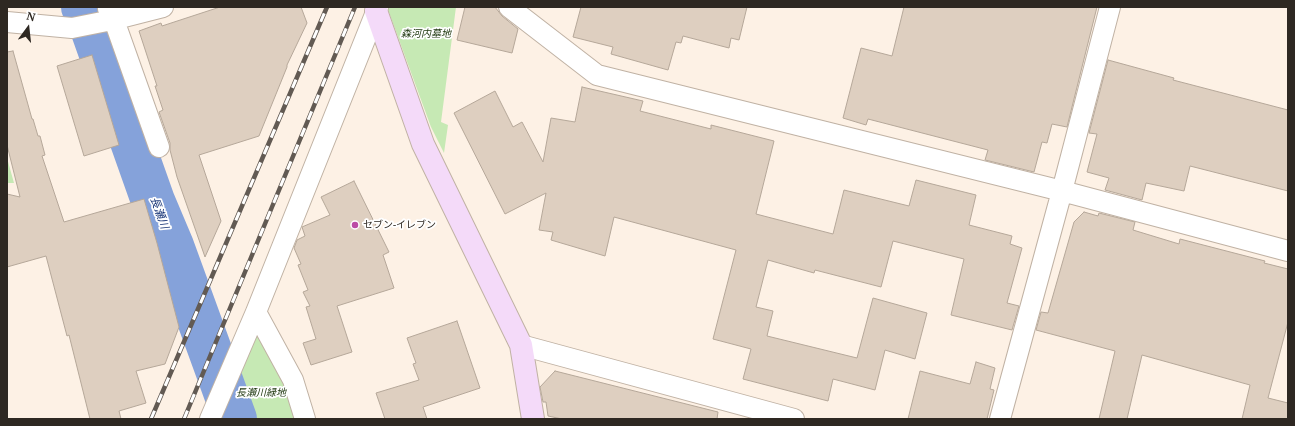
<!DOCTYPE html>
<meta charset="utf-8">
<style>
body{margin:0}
#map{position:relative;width:1295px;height:426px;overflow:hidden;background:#fdf1e5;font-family:"Noto Serif",serif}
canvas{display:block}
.frame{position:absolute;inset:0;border:8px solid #2e2822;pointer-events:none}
.north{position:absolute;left:8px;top:8px;width:40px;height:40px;-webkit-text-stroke:3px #fff;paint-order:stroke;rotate:15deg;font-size:11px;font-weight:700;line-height:16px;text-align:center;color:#2e2822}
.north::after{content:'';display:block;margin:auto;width:14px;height:18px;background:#2e2822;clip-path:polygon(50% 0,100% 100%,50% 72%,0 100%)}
</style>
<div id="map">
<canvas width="1295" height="426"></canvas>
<div class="frame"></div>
<div class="north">N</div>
</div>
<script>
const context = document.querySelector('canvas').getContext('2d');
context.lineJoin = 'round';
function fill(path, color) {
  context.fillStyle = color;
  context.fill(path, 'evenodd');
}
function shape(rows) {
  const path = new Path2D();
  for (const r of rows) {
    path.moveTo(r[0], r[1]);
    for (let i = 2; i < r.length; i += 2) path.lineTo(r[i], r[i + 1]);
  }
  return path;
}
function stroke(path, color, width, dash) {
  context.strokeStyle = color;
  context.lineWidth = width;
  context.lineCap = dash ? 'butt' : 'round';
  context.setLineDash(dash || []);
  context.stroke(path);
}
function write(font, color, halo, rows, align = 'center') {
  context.font = font + ' "Noto Serif","Noto Sans JP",serif';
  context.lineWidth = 3.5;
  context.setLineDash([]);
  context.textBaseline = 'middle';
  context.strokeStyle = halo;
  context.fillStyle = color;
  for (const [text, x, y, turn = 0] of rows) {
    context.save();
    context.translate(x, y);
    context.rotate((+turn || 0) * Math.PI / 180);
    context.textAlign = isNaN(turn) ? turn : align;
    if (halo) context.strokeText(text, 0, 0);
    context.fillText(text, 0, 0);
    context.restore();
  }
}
fill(shape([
 [387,7,456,7,441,122,448,125,444,153,431,127],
 [7,158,14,183,7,183],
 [257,334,285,385,294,419,221,419]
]), '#c6e9b4');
stroke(shape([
 [83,7,90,23,153,201,172,246,235,419]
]), '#85a2da', 44);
const building = shape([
 [220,7,301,7,307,23,287,65,287,67,259,136,199,155,221,221,205,257,177,177,170,150,170,143,159,112,163,110,155,86,157,86,139,31,161,23,162,26,220,7],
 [465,7,495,7,502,16,518,29,512,53,457,40,465,7],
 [581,7,747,7,739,40,731,38,729,48,683,36,681,43,676,42,668,70,611,54,613,47,573,37,581,7],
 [904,7,1097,7,1067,127,1052,124,1047,143,1042,142,1034,172,985,160,988,150,868,119,866,125,843,118,861,48,892,56,904,7],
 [13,51,32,119,33,119,38,136,40,136,45,155,42,156,64,222,144,199,157,243,179,327,165,364,136,371,146,403,119,411,121,419,90,419,69,335,67,336,46,256,7,267,7,194,20,197,7,145,7,52,13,51],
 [92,55,119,145,84,156,57,66,92,55],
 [1108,60,1174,78,1173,80,1288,110,1288,191,1190,166,1184,191,1146,183,1142,200,1105,190,1109,178,1087,172,1097,134,1089,133,1108,60],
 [582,87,643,101,640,111,711,129,711,125,774,141,756,214,833,234,844,190,909,206,916,180,976,195,969,225,1012,236,1010,244,1022,248,1007,303,1019,306,1012,330,951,315,964,259,893,241,881,287,815,270,814,273,768,260,756,307,773,311,767,336,857,358,873,298,927,313,915,359,885,350,875,390,833,379,828,401,743,379,751,349,713,339,736,250,614,217,605,256,551,240,553,232,539,230,546,193,505,214,454,113,495,91,513,127,522,122,543,162,551,118,575,122,582,87],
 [354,181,389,252,383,255,394,288,337,306,352,352,311,365,303,343,316,339,306,307,310,306,303,292,308,290,298,265,301,264,294,248,297,240,305,236,302,227,330,215,321,197,354,181],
 [1084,212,1098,216,1099,213,1135,222,1133,230,1179,244,1180,239,1265,261,1264,263,1288,269,1288,322,1268,398,1288,403,1288,419,1242,419,1250,385,1142,355,1127,419,1099,419,1115,351,1036,330,1041,312,1048,313,1074,222,1084,212],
 [457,321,480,388,423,407,427,419,385,419,376,393,419,380,413,364,416,363,407,338,457,321],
 [976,362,995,368,990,389,994,390,987,419,908,419,920,371,970,384,976,362],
 [555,371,718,412,717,419,562,419,548,416,546,402,543,402,540,387,555,371]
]);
fill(building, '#decfc0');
stroke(building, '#b5a799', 1);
const street = shape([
 [509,7,597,75,1062,191,1288,251],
 [108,9,114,20,159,147],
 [7,22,72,28,112,20,163,7],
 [256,312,293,380,305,419],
 [521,345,794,419],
 [210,419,256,312,378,7],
 [1000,419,1062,191,1110,7]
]);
const secondary = shape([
 [376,11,423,144,521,345,533,419]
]);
stroke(street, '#c0b2a4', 22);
stroke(secondary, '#c0b2a4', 24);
stroke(street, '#fff', 20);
stroke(secondary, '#f4daf9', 22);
const rail = shape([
 [151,419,327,7],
 [184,419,355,7]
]);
stroke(rail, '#625a53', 4.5);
stroke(rail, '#fff', 3, [9]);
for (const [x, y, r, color] of [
 [355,225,4,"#bc4ba6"]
]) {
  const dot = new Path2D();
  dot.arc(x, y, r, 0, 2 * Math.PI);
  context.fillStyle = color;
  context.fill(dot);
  stroke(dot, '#fff', 1.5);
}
write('italic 10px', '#1b340b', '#fff', [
 ["森河内墓地",426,34],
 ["長瀬川緑地",261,393]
]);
write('10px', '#2e2822', '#fff', [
 ["セブン-イレブン",363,225]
], 'left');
write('italic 11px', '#183577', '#fff', [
 ["長瀬川",159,213,70]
]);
</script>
